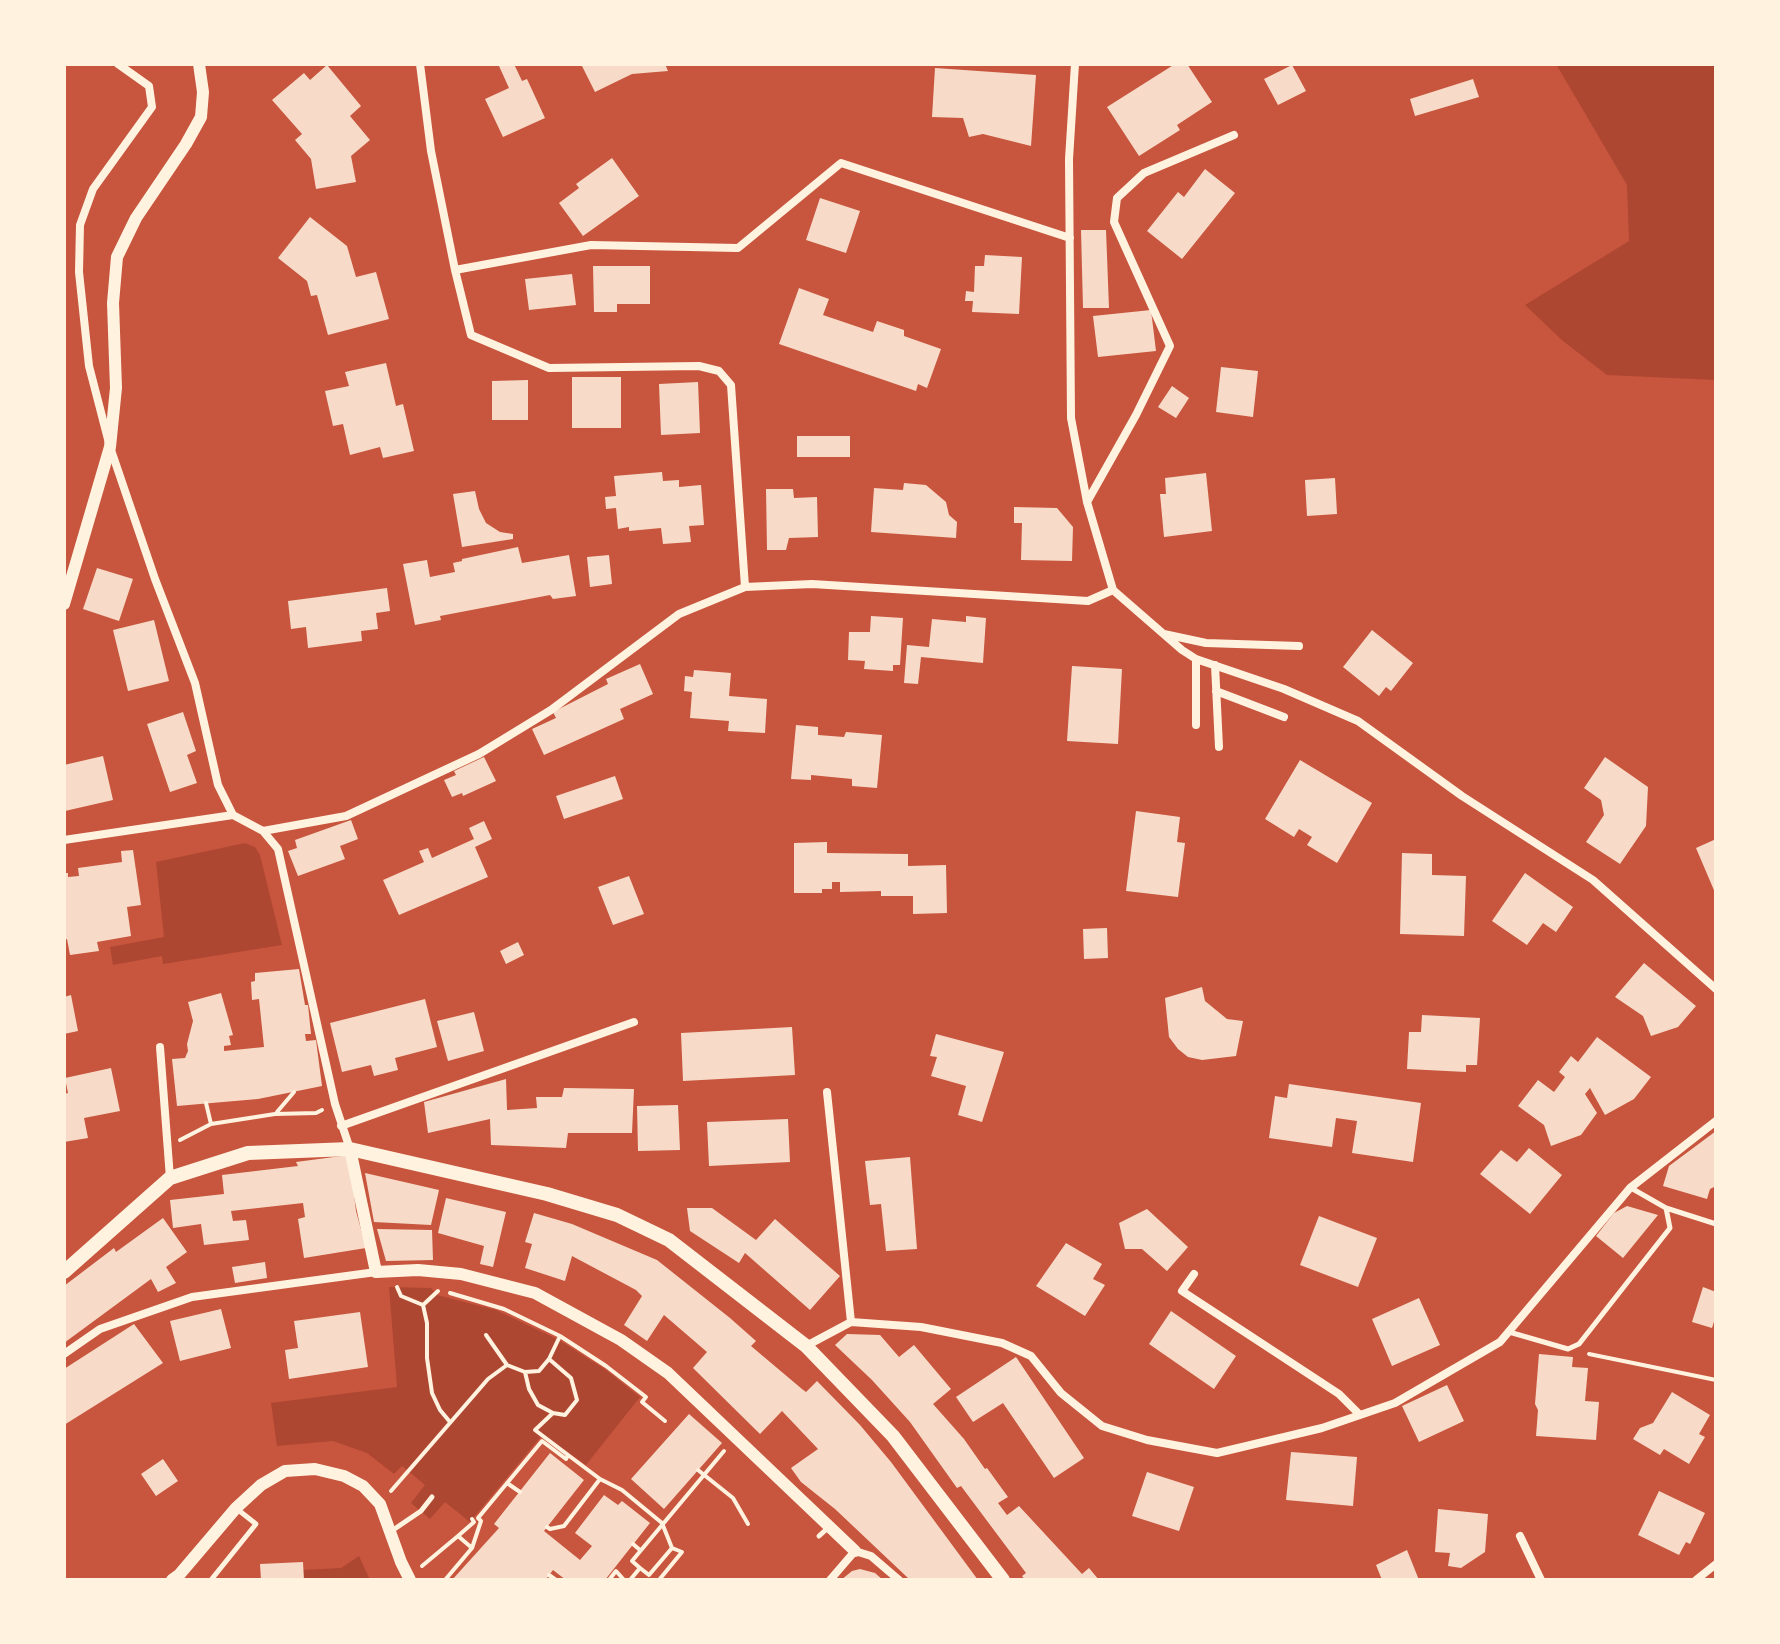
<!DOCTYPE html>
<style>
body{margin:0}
#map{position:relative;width:1780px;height:1644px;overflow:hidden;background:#c8553d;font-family:Inter,sans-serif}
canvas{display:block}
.frame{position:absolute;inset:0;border:66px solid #fff3e0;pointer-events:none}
</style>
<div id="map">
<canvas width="1780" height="1644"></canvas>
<div class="frame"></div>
</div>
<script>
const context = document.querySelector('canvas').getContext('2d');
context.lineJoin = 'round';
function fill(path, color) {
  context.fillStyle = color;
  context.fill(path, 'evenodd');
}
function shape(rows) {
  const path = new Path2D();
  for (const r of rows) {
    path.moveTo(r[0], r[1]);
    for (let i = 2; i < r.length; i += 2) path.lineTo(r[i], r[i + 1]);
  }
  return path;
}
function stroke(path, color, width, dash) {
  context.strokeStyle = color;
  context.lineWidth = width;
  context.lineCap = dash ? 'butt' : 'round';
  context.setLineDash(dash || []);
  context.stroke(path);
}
fill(shape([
 [1556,64,1716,64,1716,380,1607,375,1563,341,1525,305,1629,241,1627,185],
 [245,843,255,847,260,855,282,945,163,964,162,956,113,965,110,947,164,937,156,862],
 [389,1287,431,1288,437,1295,496,1310,559,1340,606,1370,640,1397,586,1465,543,1434,470,1522,445,1502,430,1519,411,1503,425,1485,402,1466,394,1474,367,1453,333,1441,277,1446,271,1403,397,1387],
 [359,1556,370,1580,304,1580,303,1570,341,1568]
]), '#ae4732');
fill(shape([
 [503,64,514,64,522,81,527,79,545,118,503,137,485,99,509,88,499,66],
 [581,64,665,64,668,71,632,74,595,92],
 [1175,64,1187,64,1212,102,1177,125,1180,130,1139,156,1107,107],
 [327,65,361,106,350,116,370,140,351,156,356,182,316,189,311,159,295,140,302,134,272,100,304,73,310,80],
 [1292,65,1306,91,1278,105,1264,79],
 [935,68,1036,75,1031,146,983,134,969,137,963,118,932,117],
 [1473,79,1479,97,1415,116,1410,99],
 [612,158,639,196,583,236,559,203,579,188,576,184],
 [1205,169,1235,193,1182,259,1147,231,1178,192,1184,197],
 [820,198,860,211,846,253,806,240],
 [310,217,347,246,356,277,376,272,389,319,328,335,317,295,311,296,307,281,278,258],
 [1081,230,1106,230,1109,308,1083,308],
 [985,255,1022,257,1019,314,972,312,973,301,965,301,966,291,974,292,975,266,984,266],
 [593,266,650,266,650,304,617,304,617,312,594,312],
 [572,274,576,305,529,310,525,279],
 [799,288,829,299,823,315,873,332,877,321,904,330,904,336,941,349,927,388,918,384,916,391,779,344],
 [1151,310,1156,351,1098,357,1093,316],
 [386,363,396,406,403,404,414,451,383,458,380,447,350,455,343,424,333,426,325,391,349,386,345,372],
 [1221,367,1258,371,1253,417,1216,412],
 [572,377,621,377,621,428,572,428],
 [528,380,528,420,492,420,492,381],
 [698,382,700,433,661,435,659,384],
 [1172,386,1189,398,1176,418,1158,407],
 [797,436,850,436,850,457,797,457],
 [662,472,663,481,679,480,679,487,701,485,704,525,689,526,691,542,663,544,661,528,629,531,629,527,618,529,616,508,606,509,605,497,616,496,614,476],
 [1206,473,1212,531,1164,537,1160,494,1166,494,1165,478],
 [1335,478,1337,514,1307,516,1305,480],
 [904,483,926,485,946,502,949,515,957,522,956,538,871,532,874,488,903,490],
 [766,489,793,489,794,498,817,497,818,537,789,538,786,550,767,550],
 [475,491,479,509,486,523,500,532,513,534,513,539,462,547,453,494],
 [1014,507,1057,508,1073,527,1072,561,1021,560,1022,523,1014,523],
 [518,547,522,563,569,555,576,596,553,599,550,595,440,616,441,620,415,625,403,564,427,560,430,577,455,572,453,563,462,561,462,559],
 [609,555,612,584,590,587,587,557],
 [97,568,133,579,119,621,83,609],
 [387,588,390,611,376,613,378,629,361,631,362,641,308,648,306,627,291,629,288,601],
 [871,616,903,618,900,665,893,665,893,671,864,669,865,661,848,660,849,632,870,632],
 [966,616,986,618,983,663,921,657,918,684,904,683,907,645,929,647,932,619,966,622],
 [154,620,169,681,128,691,113,630],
 [1372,630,1413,663,1391,691,1386,687,1379,696,1343,667],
 [640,664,653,694,620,709,624,719,544,755,532,729,556,718,553,712,608,684,606,679],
 [1072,666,1122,669,1118,744,1067,741],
 [694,670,731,673,729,696,767,699,765,733,728,731,729,721,690,718,692,692,684,691,685,676,693,677],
 [183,712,196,751,187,755,197,783,170,792,147,724],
 [796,725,818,727,818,735,844,737,846,732,882,735,877,788,852,786,852,779,811,775,811,780,791,779],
 [103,756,113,800,65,811,64,765],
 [484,757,496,781,463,796,462,793,452,797,444,780,456,775,454,771],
 [1605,757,1648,787,1646,826,1620,864,1586,842,1604,815,1601,800,1584,788],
 [1300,760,1372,803,1337,863,1307,845,1312,837,1299,829,1294,837,1265,819],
 [615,776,623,799,564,819,556,796],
 [1136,811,1180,817,1177,842,1185,843,1178,897,1126,891],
 [351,820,358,839,340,846,345,859,298,876,288,851,297,848,295,840],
 [484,821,492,839,475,847,488,877,399,915,383,880,424,862,419,851,428,848,432,858,474,839,469,828],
 [1716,839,1716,895,1696,848],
 [827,842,827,853,908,854,908,866,946,865,947,913,913,914,913,896,881,896,881,891,840,892,840,882,832,882,832,889,822,889,822,893,794,893,794,843],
 [133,850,141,905,127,907,131,936,97,942,99,951,70,955,67,939,64,940,64,873,68,873,68,877,79,876,78,868,122,862,121,851],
 [1402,853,1432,854,1432,875,1466,876,1464,936,1400,934],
 [1525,873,1573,907,1556,932,1543,923,1527,945,1492,921],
 [629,876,644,914,613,925,598,887],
 [1107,928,1108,958,1084,959,1083,929],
 [518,942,524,955,506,964,500,951],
 [1644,963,1696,1006,1678,1027,1651,1036,1643,1016,1615,997],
 [299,969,305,1005,308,1005,311,1034,305,1034,306,1041,316,1040,322,1086,258,1099,177,1106,172,1059,185,1058,188,1051,187,1044,193,1021,188,1002,221,993,233,1035,229,1036,231,1045,224,1046,224,1051,264,1047,259,999,252,1000,251,982,255,981,255,973],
 [1202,987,1205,1001,1227,1019,1243,1021,1236,1056,1202,1060,1188,1057,1178,1049,1169,1037,1165,998],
 [71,995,78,1031,64,1034,64,997],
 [425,999,437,1047,395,1058,398,1070,374,1076,371,1065,342,1072,330,1023],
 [474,1012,484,1051,448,1061,437,1021],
 [1422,1015,1480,1018,1477,1065,1466,1065,1466,1072,1407,1069,1409,1032,1421,1032],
 [792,1027,795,1075,683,1081,681,1033],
 [936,1034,1004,1052,982,1122,958,1115,966,1086,931,1076,937,1057,930,1056],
 [1597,1037,1651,1077,1634,1099,1605,1115,1590,1088,1585,1094,1597,1113,1581,1135,1551,1146,1544,1125,1518,1106,1538,1080,1554,1092,1565,1077,1559,1072,1571,1056,1578,1062],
 [111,1068,120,1111,84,1118,88,1138,64,1142,64,1094,68,1093,65,1078],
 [506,1079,507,1110,537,1108,536,1097,562,1097,564,1088,634,1089,632,1133,568,1133,566,1148,491,1145,490,1119,428,1133,424,1102],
 [1289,1084,1421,1103,1413,1162,1352,1153,1357,1121,1336,1118,1332,1147,1269,1138,1275,1096,1287,1098],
 [678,1105,680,1150,638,1151,637,1106],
 [788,1119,790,1162,709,1166,707,1122],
 [1716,1131,1716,1186,1710,1189,1707,1199,1663,1186,1669,1166],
 [1529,1148,1562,1175,1530,1214,1480,1174,1501,1150,1517,1162],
 [349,1155,356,1211,366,1248,304,1258,298,1219,305,1217,303,1203,231,1211,233,1221,246,1220,249,1240,204,1245,201,1224,173,1228,170,1200,224,1194,222,1175,298,1166,296,1162],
 [910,1157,917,1249,886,1251,881,1204,870,1205,865,1161],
 [365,1173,439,1190,431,1225,374,1222],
 [446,1198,506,1212,493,1267,480,1264,484,1246,438,1233],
 [1627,1206,1658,1215,1623,1258,1596,1236,1614,1213],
 [687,1208,712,1208,756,1240,775,1219,840,1276,810,1310,745,1253,739,1263,690,1231],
 [1147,1209,1188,1247,1167,1271,1142,1249,1125,1249,1119,1223],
 [534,1213,572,1224,657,1260,730,1318,756,1341,751,1346,802,1389,806,1392,817,1381,860,1425,891,1462,978,1580,908,1578,835,1509,801,1482,791,1468,818,1449,782,1411,760,1434,693,1368,707,1352,664,1315,647,1341,624,1325,642,1296,636,1290,572,1256,565,1281,525,1268,532,1244,525,1242],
 [1319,1216,1377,1238,1358,1287,1300,1265],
 [163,1218,187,1252,166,1267,176,1283,158,1292,151,1279,64,1343,64,1286,114,1248,116,1252],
 [377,1229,432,1230,433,1260,386,1261],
 [1066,1243,1102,1264,1093,1279,1105,1285,1085,1316,1036,1286],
 [265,1262,267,1278,235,1283,232,1267],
 [1703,1287,1716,1292,1716,1315,1712,1328,1692,1322],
 [1419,1298,1440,1345,1392,1366,1372,1319],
 [221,1309,231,1348,180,1361,170,1321],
 [1171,1311,1236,1356,1214,1389,1149,1344],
 [360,1312,368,1367,289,1379,285,1350,298,1348,294,1321],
 [134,1324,163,1363,64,1425,64,1369],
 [847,1334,880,1335,899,1357,914,1345,951,1389,933,1404,964,1439,985,1469,987,1468,1008,1497,998,1503,1007,1515,1019,1506,1082,1574,1089,1568,1099,1580,1025,1580,1022,1576,1026,1573,961,1486,957,1488,910,1422,872,1380,835,1345],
 [1539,1354,1573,1357,1572,1367,1588,1368,1585,1401,1599,1402,1596,1440,1536,1436,1538,1410,1535,1404],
 [1016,1357,1084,1458,1054,1478,1003,1403,973,1422,956,1397],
 [1447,1385,1464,1421,1419,1442,1402,1406],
 [1672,1392,1710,1415,1699,1434,1705,1437,1689,1464,1664,1449,1660,1455,1633,1439,1640,1428,1653,1423],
 [689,1414,722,1443,664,1509,631,1479],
 [1291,1452,1357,1457,1353,1506,1286,1500],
 [550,1453,584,1480,544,1531,580,1560,592,1546,575,1533,604,1495,618,1505,622,1501,650,1523,605,1580,566,1580,553,1570,547,1578,550,1580,452,1580,499,1528,494,1524],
 [163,1459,178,1481,156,1496,141,1474],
 [1147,1472,1194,1487,1179,1531,1132,1516],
 [1659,1491,1705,1513,1690,1544,1686,1542,1679,1555,1638,1535],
 [1438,1509,1488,1514,1485,1552,1461,1568,1448,1566,1450,1553,1435,1552],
 [1407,1550,1419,1580,1382,1580,1376,1565],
 [303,1562,304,1580,261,1580,260,1564],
 [860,1569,875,1573,883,1580,841,1580,852,1571]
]), '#f7dbc8');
stroke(shape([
 [206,1103,211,1124],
 [277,1112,294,1092],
 [180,1140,211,1124,275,1114,316,1113,322,1110],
 [397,1287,401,1296,423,1305],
 [450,1293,504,1309,560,1336,606,1366,646,1397,642,1402,665,1421],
 [423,1305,438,1291],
 [423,1305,427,1323,427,1358,432,1393,440,1410,450,1422],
 [486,1335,507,1365],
 [1589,1354,1716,1380],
 [549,1359,571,1378,577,1400,565,1415,553,1413,535,1430,568,1455],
 [525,1372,529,1389,538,1405,553,1413],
 [698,1470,733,1498,748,1524],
 [507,1483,520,1492],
 [391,1491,488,1379,507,1365,525,1372,539,1371,549,1359,560,1336],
 [547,1527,550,1529,564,1526,600,1479],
 [458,1536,474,1522,472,1519],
 [633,1544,640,1550],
 [422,1566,458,1536,472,1548],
 [640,1568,649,1575,672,1548,682,1552,659,1580],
 [549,1575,556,1580],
 [445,1580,472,1548,481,1521,478,1518,542,1441,566,1459,568,1455,600,1479,622,1490,662,1523,672,1548],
 [609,1580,616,1571,624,1580],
 [630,1580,640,1568,632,1561,724,1451]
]), '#fff3e0', 4);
stroke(shape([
 [1631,1188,1666,1208,1716,1224],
 [1509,1332,1568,1349,1579,1344,1670,1228,1666,1208],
 [390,1532,421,1511,432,1497],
 [819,1536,829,1527],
 [211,1580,256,1524,237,1509]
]), '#fff3e0', 5);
stroke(shape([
 [118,64,149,86,152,107,93,189,80,225,79,272,89,366,110,447,155,579,195,683,218,785,233,815],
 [420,64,431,151,455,270],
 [1075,64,1069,159,1071,418,1087,502,1113,590,1182,650,1196,659,1284,689,1358,721,1462,796,1593,880,1716,989],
 [1087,502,1136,415,1170,346,1114,222,1117,198,1144,173,1234,135],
 [745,587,731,385,719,371,699,366,549,368,471,335,455,270,591,245,738,248,841,163,1070,238],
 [1164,634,1206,643,1299,646],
 [1215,665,1219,747],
 [1216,691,1284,717],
 [1196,725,1196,659],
 [263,831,278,849,335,1104,350,1149],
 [64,840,233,815,263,831,346,816,479,754,551,710,679,614,745,587,812,584,1088,601,1113,590],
 [160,1047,170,1178],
 [827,1092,851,1322],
 [341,1126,634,1022],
 [1194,1274,1182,1291,1339,1394,1360,1415],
 [806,1346,851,1322,921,1327,1002,1343,1031,1356,1061,1393,1102,1426,1147,1440,1217,1453,1322,1428,1395,1403,1500,1342,1630,1188,1716,1121],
 [64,1354,100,1329,192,1297,376,1272],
 [1520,1536,1541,1580],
 [830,1580,855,1551,871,1556,899,1580],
 [1696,1580,1716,1564]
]), '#fff3e0', 8);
stroke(shape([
 [64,604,110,447,116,388,113,303,117,257,136,218,186,144,201,117,203,92,199,64],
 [350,1149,376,1272,418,1270,461,1274,535,1293,621,1340,668,1373,855,1551],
 [172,1580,179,1575,236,1508,261,1485,285,1471,315,1469,344,1476,363,1486,380,1504,401,1562,410,1580]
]), '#fff3e0', 12);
stroke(shape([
 [64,1272,170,1178,248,1153,350,1149,547,1194,617,1215,669,1240,806,1346,893,1436,1003,1580]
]), '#fff3e0', 14);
</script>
